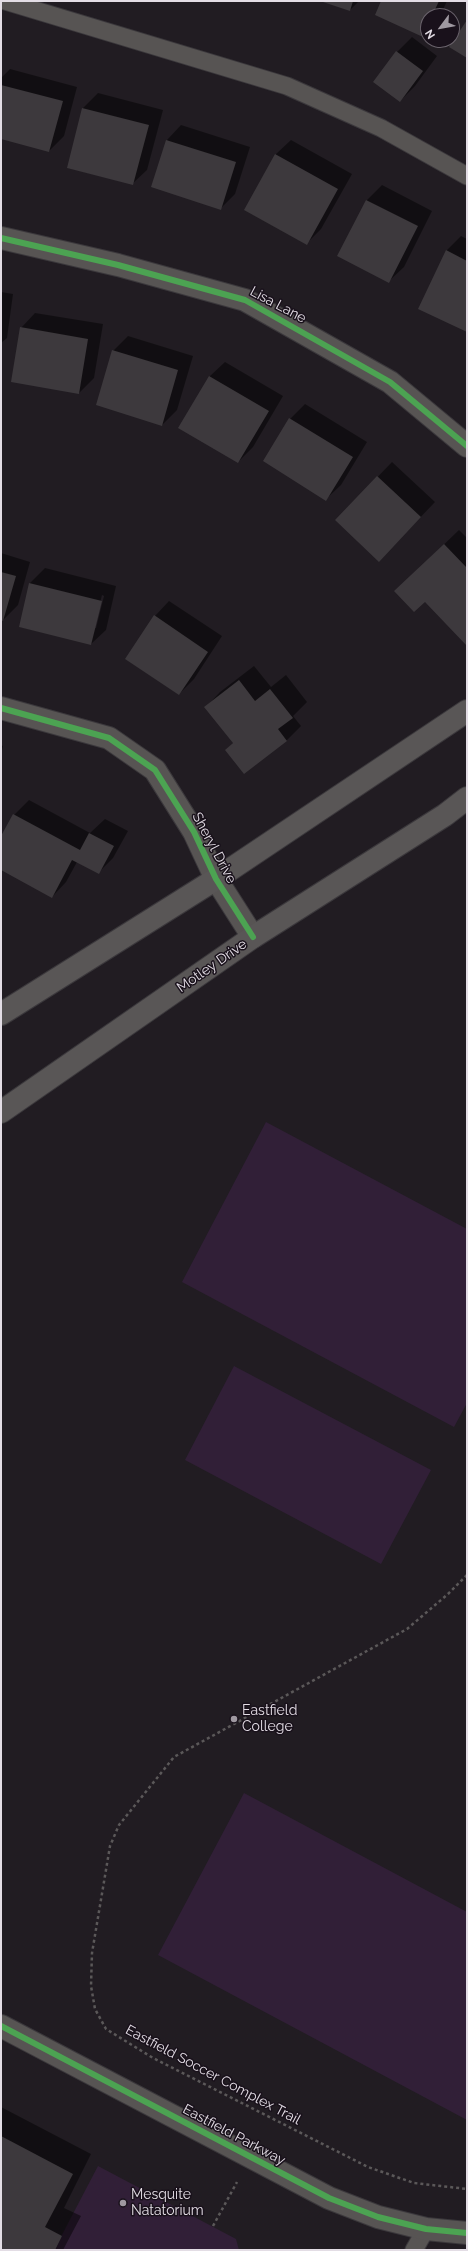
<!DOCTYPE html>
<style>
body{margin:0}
#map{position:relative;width:468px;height:2251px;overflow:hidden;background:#211c22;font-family:Raleway,sans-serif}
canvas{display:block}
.frame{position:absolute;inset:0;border:2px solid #e3dde5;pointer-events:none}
.north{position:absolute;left:420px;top:8px;width:40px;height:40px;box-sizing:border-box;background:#19111b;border:1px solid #6a636c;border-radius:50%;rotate:238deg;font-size:11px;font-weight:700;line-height:16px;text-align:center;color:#e3dde5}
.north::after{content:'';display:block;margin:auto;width:14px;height:18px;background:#9f99a1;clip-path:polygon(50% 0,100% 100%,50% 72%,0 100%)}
</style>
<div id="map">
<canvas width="468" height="2251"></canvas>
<div class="frame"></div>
<div class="north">N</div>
</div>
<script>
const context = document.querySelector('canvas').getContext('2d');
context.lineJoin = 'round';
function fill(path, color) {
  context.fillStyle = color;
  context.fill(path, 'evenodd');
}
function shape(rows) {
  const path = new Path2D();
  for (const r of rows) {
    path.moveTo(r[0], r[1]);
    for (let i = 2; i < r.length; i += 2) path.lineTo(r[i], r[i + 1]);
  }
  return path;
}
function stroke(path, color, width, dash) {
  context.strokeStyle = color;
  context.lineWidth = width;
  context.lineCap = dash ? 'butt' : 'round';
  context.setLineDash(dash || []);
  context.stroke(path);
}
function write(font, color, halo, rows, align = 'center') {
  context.font = font + ' Raleway,sans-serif';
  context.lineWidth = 3;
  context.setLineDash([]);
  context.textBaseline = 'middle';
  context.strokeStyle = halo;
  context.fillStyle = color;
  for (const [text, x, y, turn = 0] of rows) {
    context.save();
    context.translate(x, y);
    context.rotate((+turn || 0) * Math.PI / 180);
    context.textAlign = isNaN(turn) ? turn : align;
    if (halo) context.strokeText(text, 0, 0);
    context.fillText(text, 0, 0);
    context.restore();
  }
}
fill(shape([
 [266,1122,467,1229,467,1403,454,1427,182,1282],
 [234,1366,431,1470,381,1564,185,1460],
 [244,1793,467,1912,467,2120,158,1955],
 [98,2166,236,2239,239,2250,54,2250]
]), '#311f37');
fill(shape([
 [323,1,359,1,350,10],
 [383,1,447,1,440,16,428,16,428,31,423,36],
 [412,37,437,56,415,86,400,101,397,52],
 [10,69,77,87,64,136,49,151,1,138,1,78],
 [98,93,163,110,147,170,132,184,68,168,83,108],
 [181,125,250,147,235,194,221,208,167,140],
 [291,140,352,174,321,229,306,244,245,210,276,154],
 [382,185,432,211,404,267,389,281,339,256,367,200],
 [461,236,467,239,467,331,446,251],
 [1,292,13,294,7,338,1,343],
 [35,313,103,324,94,378,79,393,21,328],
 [128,336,193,356,177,410,162,425,113,351],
 [225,362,283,396,253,447,238,462,180,428,210,376],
 [305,404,367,442,341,485,326,499,290,419],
 [392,462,435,502,393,546,336,520],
 [459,530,467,538,467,644,410,577],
 [1,553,30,562,18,605,3,620,1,619],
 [45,568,116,586,106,630,91,644,20,627,30,583],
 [102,595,104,596,96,628,94,628],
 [169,601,222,636,194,679,179,694,155,616],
 [254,666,271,687,286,675,307,702,293,716,301,726,286,741,226,750,234,742,206,707,220,692],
 [1,745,3,746,1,754],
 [29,800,90,833,105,819,128,831,113,858,98,873,77,862,66,882,52,897,1,869,1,839,14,815],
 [1,2107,91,2154,64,2208,81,2216,63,2250,1,2250]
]), '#0007');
fill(shape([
 [320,1,353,1,350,11],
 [381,1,439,1,432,16,428,16,428,26,423,37,375,15],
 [467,20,467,58,449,47],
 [396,51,423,71,400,102,373,82],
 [1,85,63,101,49,152,1,139],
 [82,108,149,125,133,185,67,168],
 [166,140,236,162,221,210,151,187],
 [275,154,338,189,307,245,244,210],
 [366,200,418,226,389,283,337,256],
 [446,250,467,261,467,332,418,309],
 [20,327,88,339,79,394,11,382],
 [112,350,178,370,162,426,96,405],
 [209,376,269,411,238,463,178,428],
 [289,418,353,457,326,501,263,461],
 [377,476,421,517,379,562,335,520],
 [444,544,467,568,467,646,425,602,414,612,394,591],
 [1,572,16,576,3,621,1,620],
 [29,583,102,601,91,645,19,627],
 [154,615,208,652,179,695,125,659],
 [239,680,255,701,270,689,293,718,278,729,287,741,244,774,225,750,233,743,204,707],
 [13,814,80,850,89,833,114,846,99,874,72,860,52,898,1,870,1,836],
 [1,2136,73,2174,45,2227,62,2236,55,2250,1,2250]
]), '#3d393d');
const lane = shape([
 [5,1,287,86,381,128,467,176],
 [414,2250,426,2229]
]);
const street = shape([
 [1,238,118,265,245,300,390,382,467,446],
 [1,708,109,738,155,770,194,832,216,879,253,937],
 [1,2026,329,2198,378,2217,426,2229,467,2233]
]);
const secondary = shape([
 [1,1014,216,879,467,711],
 [1,1112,253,937,445,815,467,798]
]);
stroke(lane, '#3b383c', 19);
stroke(street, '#3b383c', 24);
stroke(secondary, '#3b383c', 24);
stroke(shape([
 [467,1575,448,1594,407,1629,174,1757,119,1825,110,1846,92,1953,91,1986,95,2009,106,2029,153,2058,368,2167,414,2183,467,2189],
 [213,2226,237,2182]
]), '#5b5859', 2.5, [3, 3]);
stroke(lane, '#575453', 17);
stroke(street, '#575453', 22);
stroke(secondary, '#595656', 22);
stroke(shape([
 [1,238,118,265,245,300,390,382,467,446],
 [1,708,109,738,155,770,194,832,216,879,253,937],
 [1,2026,329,2198,378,2217,426,2229,467,2233]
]), '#4ca352', 6);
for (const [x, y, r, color] of [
 [234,1719,4,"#9f99a1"],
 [123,2203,4,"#9f99a1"]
]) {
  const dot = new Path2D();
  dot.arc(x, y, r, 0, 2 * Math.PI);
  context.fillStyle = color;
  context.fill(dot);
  stroke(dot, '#19111b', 1.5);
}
write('14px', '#e3dde5', '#19111b', [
 ["Lisa Lane",278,305,28],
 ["Sheryl Drive",214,848,62],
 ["Motley Drive",212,966,-35],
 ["Eastfield Soccer Complex Trail",213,2075,28],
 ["Eastfield Parkway",234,2135,28]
]);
write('14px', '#e3dde5', '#19111b', [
 ["Eastfield",242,1711],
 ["College",242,1727],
 ["Mesquite",131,2195],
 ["Natatorium",131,2211]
], 'left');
</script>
